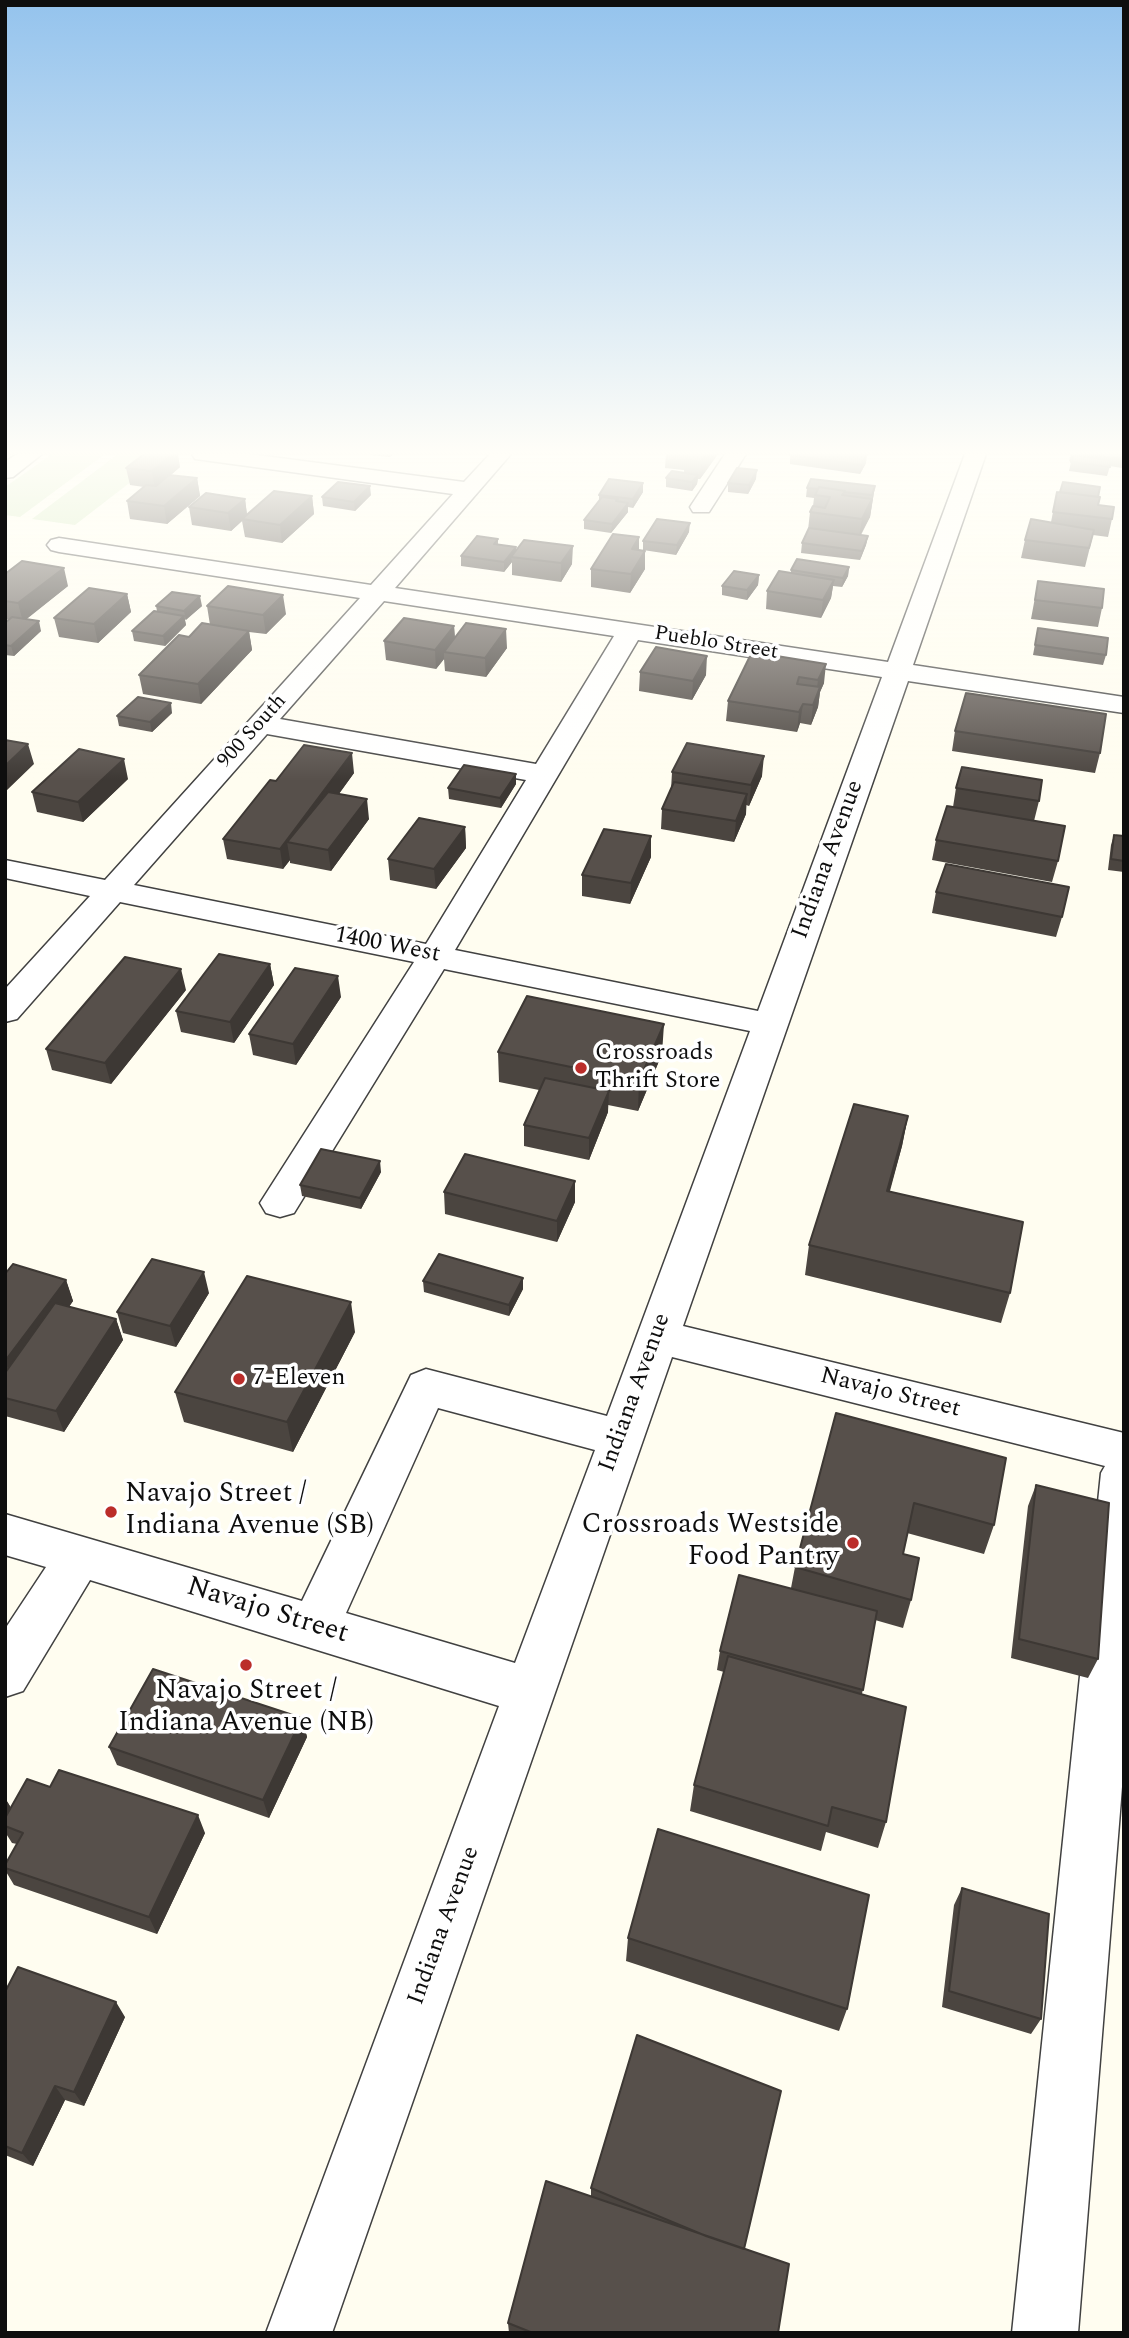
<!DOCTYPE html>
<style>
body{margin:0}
#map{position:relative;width:1129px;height:2338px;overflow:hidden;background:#fffdf0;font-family:Spectral,serif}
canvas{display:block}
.frame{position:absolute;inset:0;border:7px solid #0e0e0e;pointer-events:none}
</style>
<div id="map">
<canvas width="1129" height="2338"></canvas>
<div class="frame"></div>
</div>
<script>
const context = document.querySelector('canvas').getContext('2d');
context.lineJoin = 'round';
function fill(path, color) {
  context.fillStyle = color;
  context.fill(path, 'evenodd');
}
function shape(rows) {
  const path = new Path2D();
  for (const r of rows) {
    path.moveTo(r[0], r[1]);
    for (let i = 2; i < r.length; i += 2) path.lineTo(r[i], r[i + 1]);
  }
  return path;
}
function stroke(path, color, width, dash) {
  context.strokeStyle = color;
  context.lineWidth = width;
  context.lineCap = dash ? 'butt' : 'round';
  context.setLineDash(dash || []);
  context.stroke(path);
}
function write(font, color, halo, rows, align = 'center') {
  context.font = font + ' Spectral,serif';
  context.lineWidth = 7;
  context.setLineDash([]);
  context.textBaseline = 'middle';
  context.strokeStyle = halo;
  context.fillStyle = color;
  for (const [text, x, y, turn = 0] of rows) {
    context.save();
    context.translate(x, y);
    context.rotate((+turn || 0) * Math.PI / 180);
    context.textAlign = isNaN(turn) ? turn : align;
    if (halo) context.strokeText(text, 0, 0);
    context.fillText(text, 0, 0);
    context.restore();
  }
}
fill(shape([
 [52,454,105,454,20,517,5,515,5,487],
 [118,454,167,454,75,525,32,519]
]), '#cfe8ba');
const minor = shape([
 [17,454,42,454,13,477,5,478,5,462,17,454],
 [192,454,249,454,464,482,490,454,511,454,395,588,888,662,965,454,986,454,913,665,1124,697,1124,713,908,681,683,1326,1124,1433,1124,1762,1078,2333,1012,2333,1101,1473,1105,1466,672,1357,332,2333,266,2333,499,1706,90,1580,23,1691,5,1697,5,1629,46,1567,5,1555,5,1514,302,1601,411,1375,426,1369,607,1416,750,1031,444,969,294,1213,280,1217,266,1213,260,1203,414,962,120,902,17,1019,5,1022,5,989,90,896,5,878,5,860,105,880,360,598,59,552,51,550,47,545,51,540,59,538,371,585,453,494,203,460,195,459,192,454],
 [384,601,614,636,536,764,280,719,384,601],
 [638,640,882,677,758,1011,455,950,638,640],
 [267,734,526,780,426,944,134,885,267,734],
 [438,1408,595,1450,515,1663,346,1613,438,1408],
 [725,454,746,454,709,512,693,512,690,507,725,454]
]);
stroke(minor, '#414141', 3);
fill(minor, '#fff');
fill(shape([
 [371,454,394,454,390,457,371,455],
 [666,454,718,454,700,479,698,479,697,484,692,491,666,487,666,478,684,473,684,470,665,468],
 [1071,454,1124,454,1124,460,1122,468,1110,466,1107,476,1069,471,1071,462,1069,461],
 [790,455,866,463,860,474,790,464],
 [180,467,171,475,197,478,200,496,167,524,130,519,127,501,144,487,130,485,126,468],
 [756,479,748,494,728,492,728,483],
 [875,486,870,517,861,535,868,536,866,545,860,560,801,553,802,543,808,530,810,512,813,506,814,498,806,497,807,488],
 [643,492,633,508,628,507,628,512,611,533,584,529,584,520,599,501,599,495],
 [1057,492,1098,497,1098,505,1112,519,1108,537,1093,535,1085,567,1021,558,1025,540,1051,522],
 [371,495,355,511,323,506,322,497],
 [312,496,314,514,282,543,245,537,242,521,231,531,192,525,189,507,245,499,247,514],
 [689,532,676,555,643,550,643,541],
 [639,537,639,550,645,569,630,593,591,587,591,569],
 [498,539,498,545,516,551,572,564,561,582,512,575,512,562,504,572,461,566,461,556],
 [849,567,848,576,842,587,833,586,831,598,821,618,766,609,767,591,791,573,791,570],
 [5,574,68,586,26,619,41,631,14,656,5,655,5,623,10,620,5,619],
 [759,575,758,585,747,600,722,595,722,586],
 [1038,581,1102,608,1098,627,1031,619],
 [127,594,131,612,98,643,59,637,54,618],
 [156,606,202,606,185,620,186,625,165,646,134,641,132,631,157,611],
 [207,606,286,614,266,634,249,632,252,650,201,704,143,694,139,675,189,637,210,625],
 [454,626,455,637,507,648,486,677,445,671,444,659,436,669,386,660,384,641],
 [1038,628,1106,655,1103,665,1033,655],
 [752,652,824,683,820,692,818,707,811,725,800,723,797,732,726,721,728,701],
 [640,672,706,675,692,700,639,691],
 [172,713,152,732,119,726,117,716],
 [955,731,1100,753,1095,773,952,751],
 [672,772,762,776,749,806,746,805,746,814,734,842,661,829,662,809,671,790],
 [354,773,339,794,369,819,331,871,290,863,290,860,283,869,227,859,223,839,276,781],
 [516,774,516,784,501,808,449,799,448,788],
 [128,779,83,822,37,812,32,792],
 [956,788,1039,801,1034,821,1058,861,1052,882,932,860,936,840,953,807],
 [465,827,466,848,436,889,390,880,388,859],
 [1114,835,1124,836,1124,872,1108,870,1111,845],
 [651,836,651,857,630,904,582,896,582,875],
 [936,892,1062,917,1056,937,932,913],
 [270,964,274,985,234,1043,181,1032,176,1011],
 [186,990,111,1084,52,1070,46,1049],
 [341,997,296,1065,253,1055,249,1034],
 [498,1052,662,1054,638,1111,608,1105,608,1112,589,1160,524,1146,524,1125,539,1090,499,1082],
 [908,1116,902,1146,890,1191,1010,1293,1001,1323,805,1275,809,1245],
 [381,1172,361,1209,302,1196,300,1185],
 [444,1192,575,1202,557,1242,445,1214],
 [5,1274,66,1280,73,1301,69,1307,116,1319,123,1340,64,1432,5,1416],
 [423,1281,523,1289,509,1316,424,1292],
 [209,1293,176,1347,123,1333,117,1312],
 [355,1332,293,1452,184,1422,175,1392],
 [836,1413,994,1525,984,1554,907,1533,903,1554,911,1600,903,1628,875,1620,862,1694,886,1822,878,1848,826,1832,821,1851,690,1811,694,1785,724,1672,717,1670,720,1651,791,1588,795,1567],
 [1036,1485,1098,1659,1088,1678,1011,1658,1028,1506],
 [302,1718,307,1737,269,1818,117,1765,109,1747],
 [50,1787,205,1833,157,1934,14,1885,5,1870,5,1865,17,1844,12,1843,5,1832,5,1798,11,1808],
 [962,1888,1041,2019,1031,2034,942,2007,954,1905],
 [628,1938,847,2009,839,2031,626,1961],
 [5,1992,125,2017,84,2106,65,2100,33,2166,5,2155],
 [591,2188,744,2249,778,2333,509,2333,508,2323,591,2197]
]), '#4b4540');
fill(shape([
 [173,454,178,454,180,467,155,488,152,471],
 [706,454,718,454,700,479,701,462],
 [867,454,866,463,860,474,861,465],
 [757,470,756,479,748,494,749,485],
 [698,475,697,484,692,491,692,482],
 [197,478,200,496,167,524,164,506],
 [643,483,643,492,633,508,633,499],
 [370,486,371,495,355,511,354,502],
 [875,486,870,517,859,537,862,519,871,502],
 [312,496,314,514,282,543,280,525],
 [245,499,247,516,242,519,242,521,231,531,228,513],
 [628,503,628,512,611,533,612,524],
 [690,523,689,532,676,555,677,545],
 [868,536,866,545,860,560,862,551],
 [639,537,639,555,632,549],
 [573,546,572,564,561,582,561,563],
 [516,547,516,556,511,557,512,562,504,572,504,562],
 [645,551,645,569,630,593,631,574],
 [849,567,848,576,842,587,843,578],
 [64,568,68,586,23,622,18,603],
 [759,575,758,585,747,600,747,590],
 [834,580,831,598,821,618,823,600],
 [127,594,131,612,98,643,94,624],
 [283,595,286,614,266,634,263,615],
 [200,596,202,606,186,620,184,611],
 [184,616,186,625,165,646,163,636],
 [39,621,41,631,14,656,11,646],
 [454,626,455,645,444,652,444,659,436,669,435,650],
 [506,629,507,648,486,677,485,658],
 [249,631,252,650,201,704,198,684],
 [707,656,706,675,692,700,693,681],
 [826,664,824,683,820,692,818,707,811,725,813,705,816,697,818,680],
 [171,703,172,713,152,732,150,722],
 [803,704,800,723,797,732,799,712],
 [28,744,34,764,5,792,5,766],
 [352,753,354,773,301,845,287,842,290,860,283,869,280,849],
 [764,756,762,776,749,806,751,785],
 [124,759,128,779,83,822,78,802],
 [516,774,516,784,501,808,500,798],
 [747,794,746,814,734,842,736,821],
 [367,799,369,819,331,871,328,850],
 [465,827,466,848,436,889,434,869],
 [651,836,651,857,630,904,631,883],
 [270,964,274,985,234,1043,230,1022],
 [181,969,186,990,111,1084,105,1063],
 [338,976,341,997,296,1065,293,1044],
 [664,1024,662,1054,638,1111,639,1081],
 [609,1091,608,1112,589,1160,589,1138],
 [908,1116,902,1146,881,1221,887,1191],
 [380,1161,381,1172,361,1209,360,1198],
 [575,1181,575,1202,557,1242,557,1221],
 [204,1272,209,1293,176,1347,170,1326],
 [523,1278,523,1289,509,1316,509,1305],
 [66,1280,73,1301,13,1382,5,1361],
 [351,1302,355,1332,293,1452,287,1422],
 [116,1319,123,1340,64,1432,56,1411],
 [302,1718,307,1737,269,1818,263,1800],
 [5,1798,13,1811,5,1825],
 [198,1815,205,1833,157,1934,149,1917],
 [116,2002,125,2017,84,2106,74,2092],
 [55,2086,65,2100,33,2166,22,2153]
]), '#3d3834');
const building = shape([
 [144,454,173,454,152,471,126,468,144,454],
 [689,454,706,454,701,462,685,460,689,454],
 [791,454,867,454,861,465,790,455,791,454],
 [1080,454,1124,454,1124,459,1080,454],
 [1073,455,1111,460,1110,467,1071,462,1073,455],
 [737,468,757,470,749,485,728,483,737,468],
 [672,471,698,475,692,482,666,478,672,471],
 [169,475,197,478,164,506,127,501,146,485,156,486,169,475],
 [609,479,643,483,633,499,599,495,609,479],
 [811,479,875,486,872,495,844,492,845,491,819,487,818,489,807,488,811,479],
 [338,482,370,486,354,502,322,497,338,482],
 [1063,482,1100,487,1098,497,1060,492,1063,482],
 [819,487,845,491,842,495,872,499,862,519,810,512,813,506,825,508,830,497,815,495,819,487],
 [274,491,312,496,280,525,242,519,274,491],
 [1057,492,1100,497,1098,505,1114,507,1112,519,1053,512,1057,492],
 [206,493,245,499,228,513,189,507,206,493],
 [602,497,618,499,616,501,628,503,612,524,584,520,602,497],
 [657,519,690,523,677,545,643,541,657,519],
 [1031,519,1094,530,1089,548,1025,540,1031,519],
 [809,528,868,536,862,551,802,543,809,528],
 [613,534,639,537,632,549,645,551,631,574,591,569,613,534],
 [477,536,498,539,494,544,516,547,504,562,461,556,477,536],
 [524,540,573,546,561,563,511,557,524,540],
 [797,559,849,567,843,578,791,570,797,559],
 [22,561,64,568,18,603,5,601,5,574,22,561],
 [734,571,759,575,747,590,722,586,734,571],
 [779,571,834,580,823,600,767,591,779,571],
 [1038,581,1104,589,1102,608,1035,600,1038,581],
 [228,586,283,595,263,615,207,606,228,586],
 [89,588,127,594,94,624,54,618,89,588],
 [172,592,200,596,184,611,156,606,172,592],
 [154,611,184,616,163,636,132,631,154,611],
 [12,617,39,621,11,646,5,645,5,623,12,617],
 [404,618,454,626,435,650,384,641,404,618],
 [202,623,249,631,198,684,139,675,179,635,189,637,202,623],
 [466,623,506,629,485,658,444,652,466,623],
 [1038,628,1108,638,1106,655,1035,645,1038,628],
 [656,647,707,656,693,681,640,672,656,647],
 [752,652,826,664,818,680,799,677,797,684,820,687,813,705,803,704,799,712,728,701,752,652],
 [966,693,1106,714,1100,753,955,731,966,693],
 [138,697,171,703,150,722,117,716,138,697],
 [5,740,28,744,5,766,5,740],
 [687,743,764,756,751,785,672,772,687,743],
 [304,745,352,753,280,849,223,839,270,780,276,781,304,745],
 [79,749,124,759,78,802,32,792,79,749],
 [464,765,516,774,500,798,448,788,464,765],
 [962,767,1042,780,1039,801,956,788,962,767],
 [674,782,747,794,736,821,662,809,674,782],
 [328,792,367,799,328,850,287,842,328,792],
 [947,806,1065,826,1058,861,936,840,947,806],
 [419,818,465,827,434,869,388,859,419,818],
 [604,829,651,836,631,883,582,875,604,829],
 [1114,835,1124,836,1124,861,1111,859,1114,835],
 [946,864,1069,887,1062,917,936,892,946,864],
 [219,954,270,964,230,1022,176,1011,219,954],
 [125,957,181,969,105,1063,46,1049,125,957],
 [295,968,338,976,293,1044,249,1034,295,968],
 [527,996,664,1024,639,1081,498,1052,527,996],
 [545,1078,609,1091,589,1138,524,1125,545,1078],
 [854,1104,908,1116,887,1191,1023,1222,1010,1293,809,1245,854,1104],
 [321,1149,380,1161,360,1198,300,1185,321,1149],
 [465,1154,575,1181,557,1221,444,1192,465,1154],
 [439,1254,523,1278,509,1305,423,1281,439,1254],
 [152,1259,204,1272,170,1326,117,1312,152,1259],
 [13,1264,66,1280,5,1361,5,1274,13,1264],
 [247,1276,351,1302,287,1422,175,1392,247,1276],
 [55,1303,116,1319,56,1411,5,1398,5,1373,55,1303],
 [836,1413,1006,1458,994,1525,914,1503,903,1554,919,1558,911,1600,795,1567,836,1413],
 [1036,1485,1109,1503,1098,1659,1019,1639,1036,1485],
 [739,1575,877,1611,863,1690,720,1651,739,1575],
 [728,1656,906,1707,886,1822,832,1807,828,1826,694,1785,728,1656],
 [153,1669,302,1718,263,1800,109,1747,153,1669],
 [59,1770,198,1815,149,1917,5,1868,5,1865,23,1833,5,1826,5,1818,27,1779,50,1787,59,1770],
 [658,1829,869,1895,847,2009,628,1938,658,1829],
 [962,1888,1049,1914,1041,2019,949,1991,962,1888],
 [18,1967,116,2002,74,2092,55,2086,22,2153,5,2146,5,1992,18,1967],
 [637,2035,781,2091,744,2249,706,2236,591,2188,637,2035],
 [546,2181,789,2264,778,2333,533,2333,508,2323,546,2181]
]);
fill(building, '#57504b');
stroke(building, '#3d3834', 2);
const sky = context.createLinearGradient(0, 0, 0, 781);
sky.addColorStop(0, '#94c3ed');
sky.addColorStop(0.58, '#fffef8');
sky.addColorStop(1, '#fffef800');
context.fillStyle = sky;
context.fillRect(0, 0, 1129, 781);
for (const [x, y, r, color] of [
 [581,1068,7,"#bb2d2a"],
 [239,1379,7,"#bb2d2a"],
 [111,1512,7,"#bb2d2a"],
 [853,1543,7,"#bb2d2a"],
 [246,1665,7,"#bb2d2a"]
]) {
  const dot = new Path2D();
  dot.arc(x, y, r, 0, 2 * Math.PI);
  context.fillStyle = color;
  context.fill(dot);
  stroke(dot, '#fff', 2.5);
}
write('21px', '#0e0e0e', '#fff', [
 ["Pueblo Street",716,644,9],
 ["900 South",253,732,-48]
]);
write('24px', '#0e0e0e', '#fff', [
 ["Indiana Avenue",829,860,-70],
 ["1400 West",387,946,11],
 ["Indiana Avenue",636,1393,-70],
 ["Navajo Street",890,1394,14],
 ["Indiana Avenue",445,1926,-70]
]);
write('24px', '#0e0e0e', '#fff', [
 ["Crossroads",595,1054],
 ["Thrift Store",595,1082],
 ["7-Eleven",253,1379]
], 'left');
write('28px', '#0e0e0e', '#fff', [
 ["Navajo Street /",125,1496],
 ["Indiana Avenue (SB)",125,1528],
 ["Crossroads Westside",839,1527,"right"],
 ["Food Pantry",839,1559,"right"],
 ["Navajo Street /",246,1693,"center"],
 ["Indiana Avenue (NB)",246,1725,"center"]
], 'left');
write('28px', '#0e0e0e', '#fff', [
 ["Navajo Street",267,1612,17]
]);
</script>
